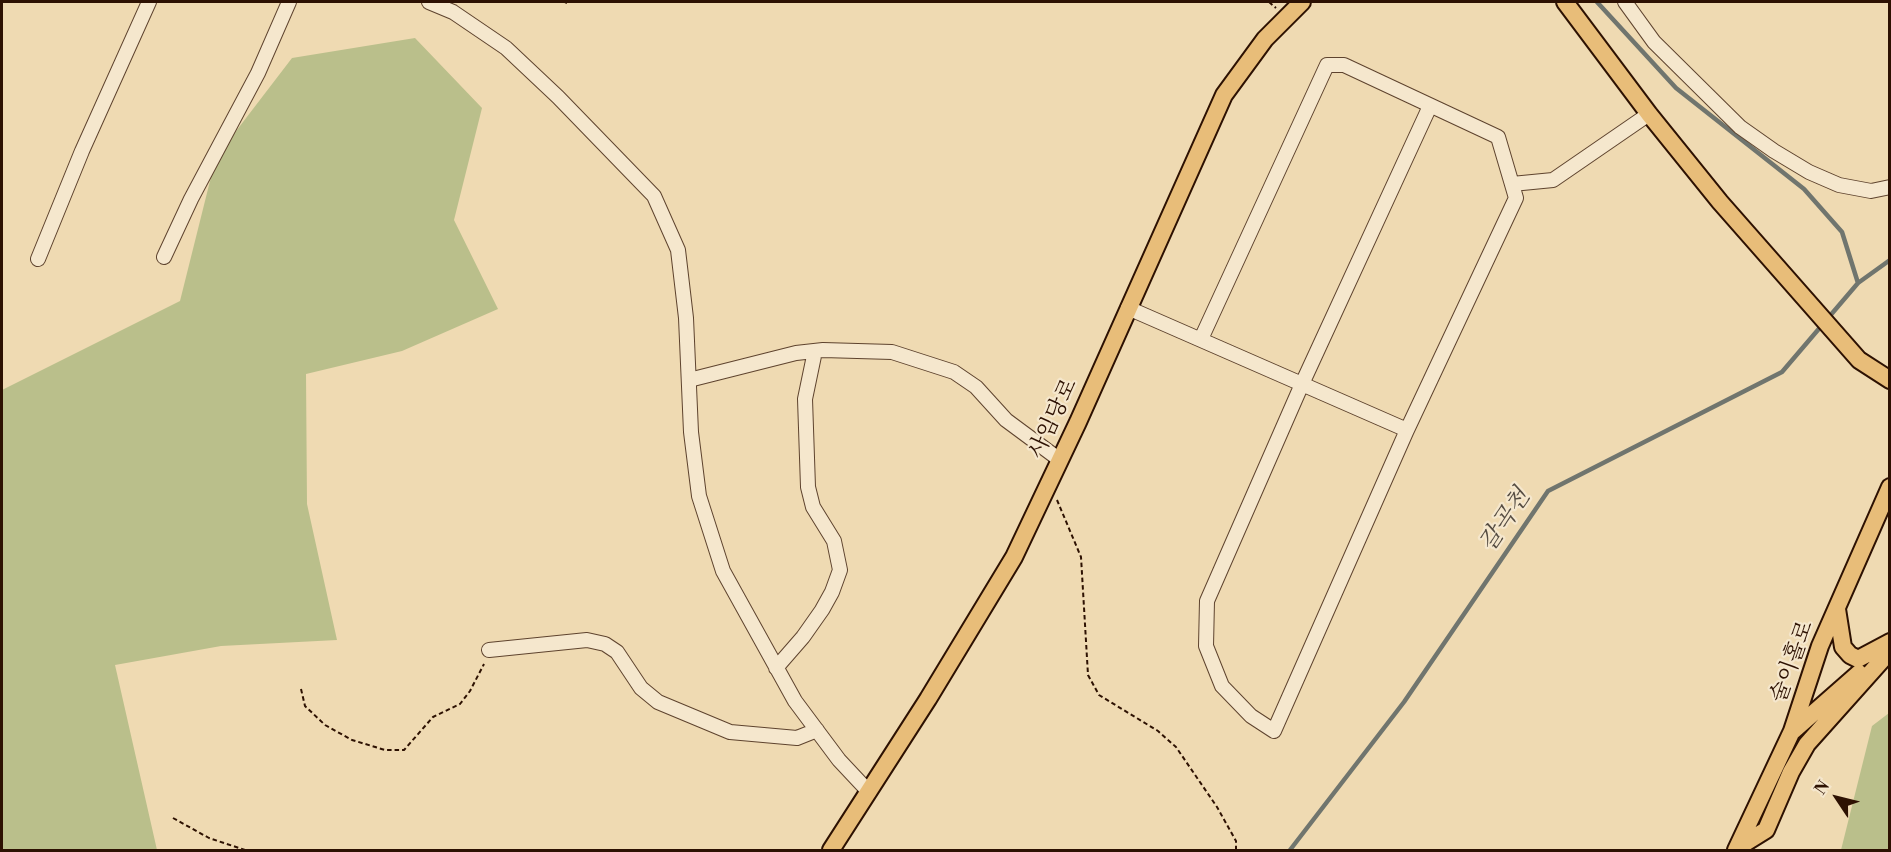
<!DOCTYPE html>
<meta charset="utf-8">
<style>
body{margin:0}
#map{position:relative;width:1891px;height:852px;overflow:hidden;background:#efdab2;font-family:"Libre Bodoni",serif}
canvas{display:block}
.frame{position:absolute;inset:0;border:3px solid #2d1102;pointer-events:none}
.north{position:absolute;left:1807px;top:768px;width:60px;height:60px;-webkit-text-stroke:4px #f5e7cd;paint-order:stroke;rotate:305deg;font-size:16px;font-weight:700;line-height:24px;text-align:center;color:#2d1102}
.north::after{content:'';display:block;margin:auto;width:21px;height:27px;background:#2d1102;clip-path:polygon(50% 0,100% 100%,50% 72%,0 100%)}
</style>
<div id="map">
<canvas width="1891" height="852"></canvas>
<div class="frame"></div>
<div class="north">N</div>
</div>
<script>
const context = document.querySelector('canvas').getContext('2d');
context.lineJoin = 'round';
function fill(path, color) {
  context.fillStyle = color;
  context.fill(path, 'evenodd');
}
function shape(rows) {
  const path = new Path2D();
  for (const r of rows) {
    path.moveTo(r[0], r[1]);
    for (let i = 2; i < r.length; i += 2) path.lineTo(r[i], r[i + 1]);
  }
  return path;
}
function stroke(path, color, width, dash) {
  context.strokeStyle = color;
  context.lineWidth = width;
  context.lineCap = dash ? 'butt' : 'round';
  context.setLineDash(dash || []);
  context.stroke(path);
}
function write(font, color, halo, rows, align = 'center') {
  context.font = font + ' "Libre Bodoni","Noto Serif KR",serif';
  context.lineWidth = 4.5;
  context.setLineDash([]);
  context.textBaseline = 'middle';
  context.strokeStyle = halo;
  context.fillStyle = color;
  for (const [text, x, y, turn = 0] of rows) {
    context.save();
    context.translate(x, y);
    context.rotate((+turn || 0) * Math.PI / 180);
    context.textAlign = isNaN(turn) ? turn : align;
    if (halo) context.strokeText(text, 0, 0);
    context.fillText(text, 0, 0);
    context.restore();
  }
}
fill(shape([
 [415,38,482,108,454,220,498,309,402,351,306,374,307,504,337,640,221,646,115,665,157,850,2,850,2,390,180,301,212,173,230,139,292,58],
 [1889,713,1889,850,1841,850,1872,726]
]), '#babf8b');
stroke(shape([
 [1597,2,1676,88,1804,189,1842,232,1858,283],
 [1290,850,1404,702,1548,491,1782,372,1858,283,1890,260]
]), '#70756e', 4.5);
const minor = shape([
 [429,2,453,12,506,48,558,97,654,196,678,250,686,318,691,432,699,496,723,571,795,701,839,760,869,792],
 [1625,2,1654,42,1740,127,1774,151,1809,172,1839,185,1871,191,1890,187],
 [1512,184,1553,180,1649,114],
 [164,257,191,199,258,73,289,2],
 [38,259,82,151,149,2],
 [1128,308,1407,430],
 [1201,339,1327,65,1344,65,1498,137,1516,198,1407,430,1274,731,1251,716,1222,686,1206,646,1207,601,1302,384,1430,106],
 [689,380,796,353,823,350,892,352,954,372,976,387,1006,420,1060,460],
 [489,650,587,640,605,644,617,652,641,688,658,702,730,732,797,738,817,730],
 [776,668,803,637,822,610,832,592,840,570,834,541,813,507,808,487,805,399,815,351]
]);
const major = shape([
 [1565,2,1649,114,1720,202,1859,360,1890,380],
 [1837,609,1843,647,1850,655,1858,659,1890,642],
 [1793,731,1859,673],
 [1737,848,1766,830,1791,772,1807,744,1890,651],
 [831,850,928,699,1014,557,1078,422,1224,95,1265,39,1302,2],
 [1736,850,1792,731,1820,646,1890,487]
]);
stroke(minor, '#5e432e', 16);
stroke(major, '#2d1102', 20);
stroke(shape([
 [565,2,567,3],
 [1269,2,1276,8],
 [1057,500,1081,557,1088,675,1099,695,1158,731,1176,747,1217,807,1236,841,1236,850],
 [301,689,305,706,325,725,352,740,385,750,404,750,433,717,460,704,470,691,484,664],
 [173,818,209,838,245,850]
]), '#2d1102', 2, [4.5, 3]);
stroke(minor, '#f5e7cd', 14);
stroke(major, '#e8bd79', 16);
write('22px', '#2d1102', '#f5e7cd', [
 ["사임당로",1054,419,-65],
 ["술이홀로",1793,662,-70]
]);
write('italic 24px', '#544b41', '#f5e7cd', [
 ["갈곡천",1506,521,-56]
]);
</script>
